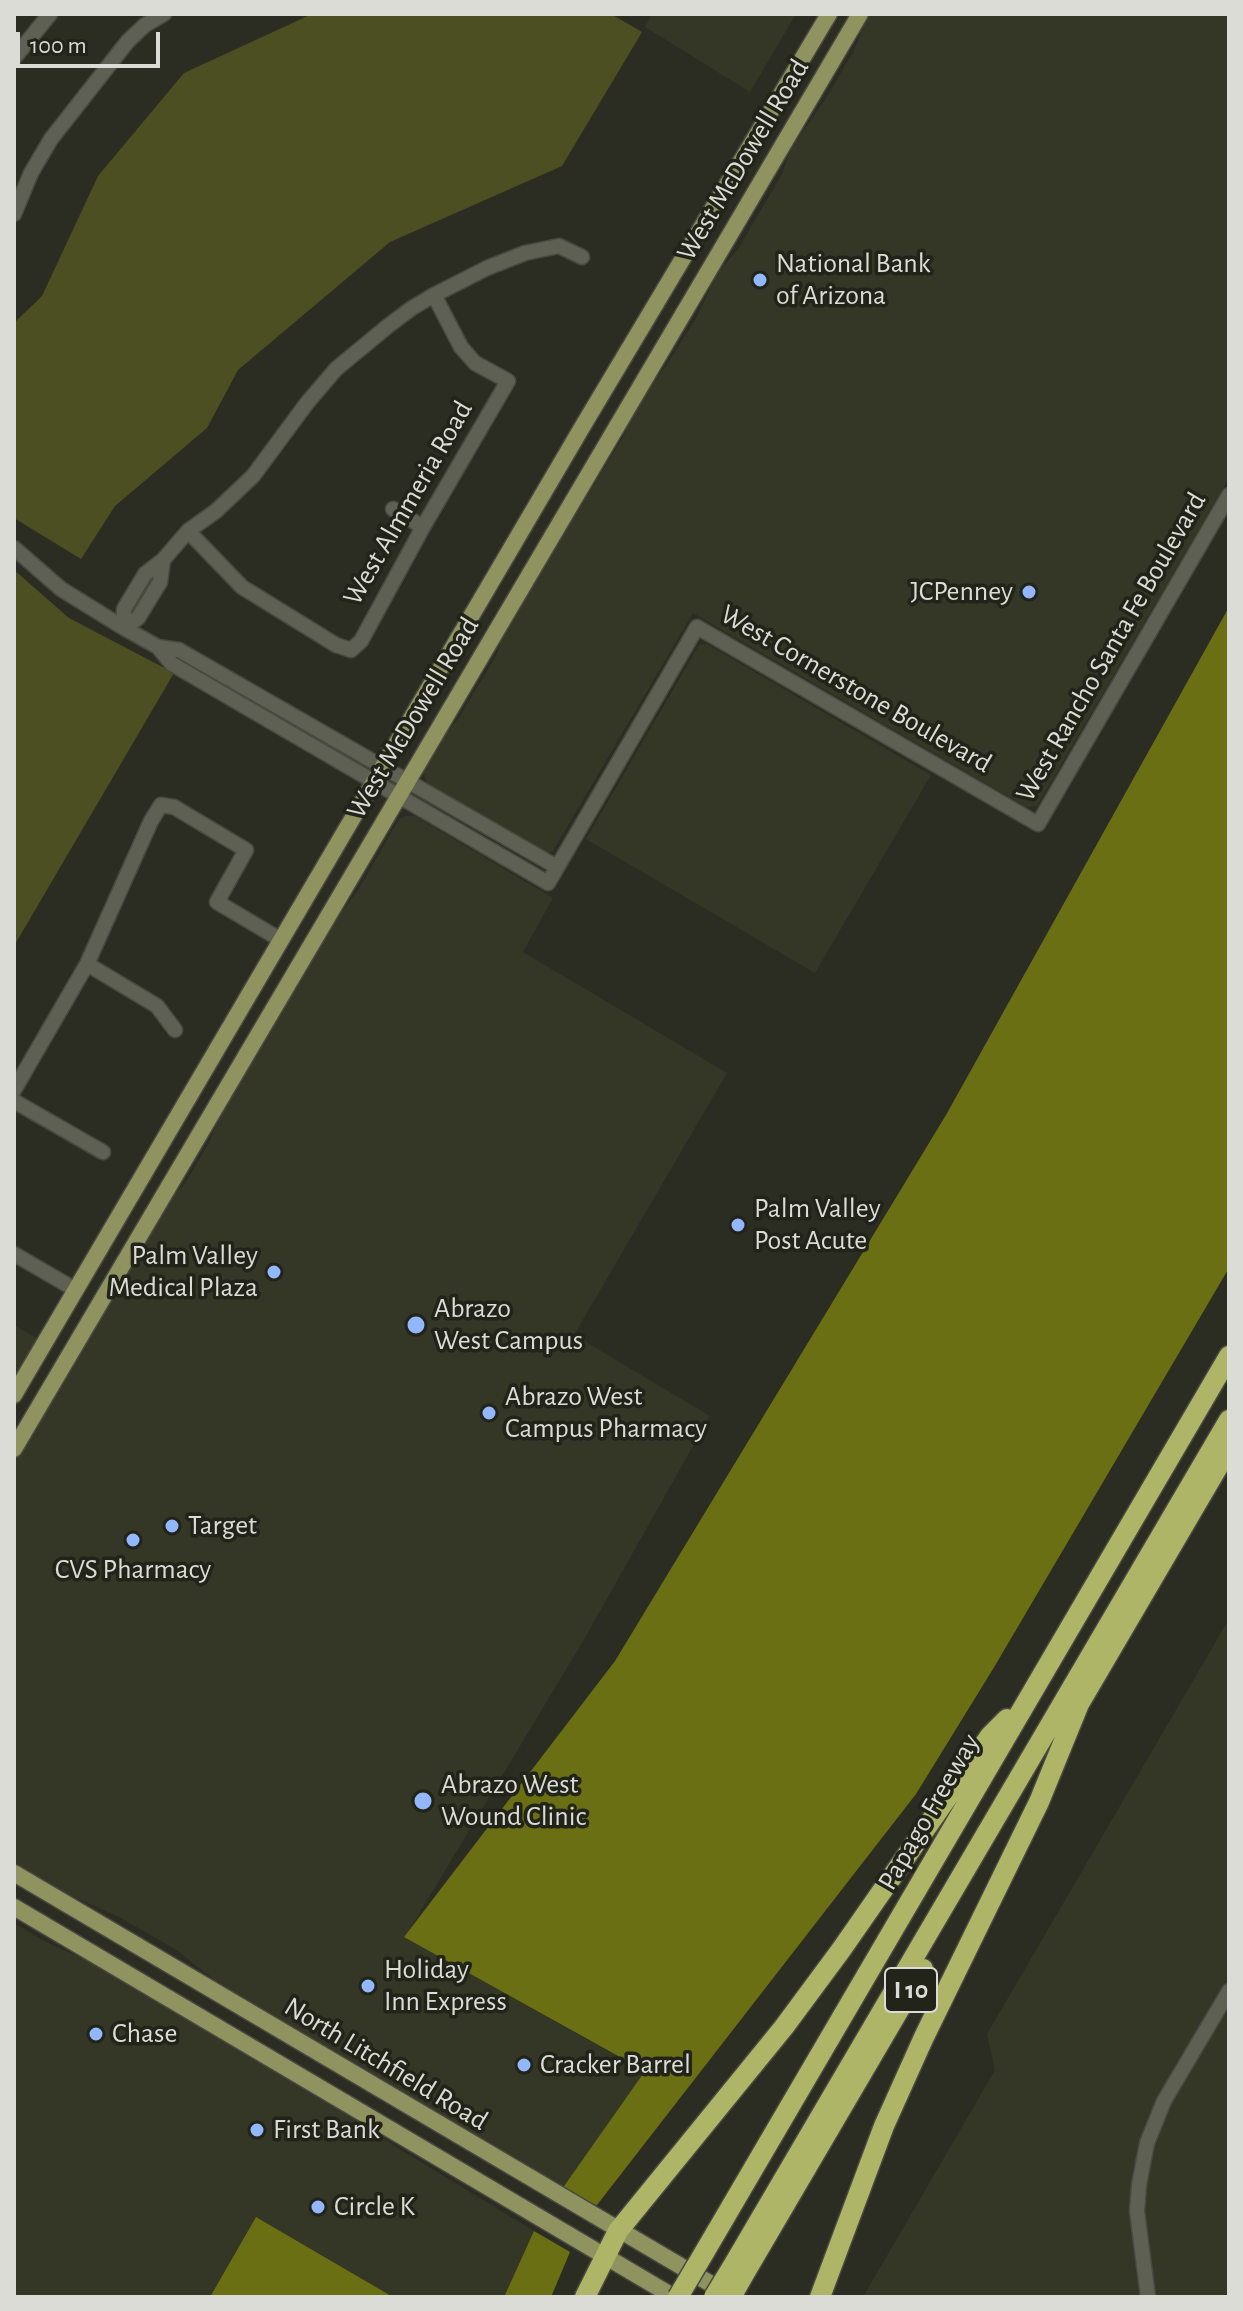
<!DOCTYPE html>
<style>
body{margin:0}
#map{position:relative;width:1243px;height:2311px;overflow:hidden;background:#2c2d22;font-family:"Alegreya Sans",sans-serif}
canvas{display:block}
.frame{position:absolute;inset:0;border:16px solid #dbdcd5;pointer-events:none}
.scale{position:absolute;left:16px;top:32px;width:144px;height:36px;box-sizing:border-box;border:4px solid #dbdcd5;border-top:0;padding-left:10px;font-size:24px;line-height:28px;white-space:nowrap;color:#dbdcd5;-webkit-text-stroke:6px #222319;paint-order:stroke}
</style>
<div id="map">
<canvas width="1243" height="2311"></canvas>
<div class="frame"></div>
<div class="scale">100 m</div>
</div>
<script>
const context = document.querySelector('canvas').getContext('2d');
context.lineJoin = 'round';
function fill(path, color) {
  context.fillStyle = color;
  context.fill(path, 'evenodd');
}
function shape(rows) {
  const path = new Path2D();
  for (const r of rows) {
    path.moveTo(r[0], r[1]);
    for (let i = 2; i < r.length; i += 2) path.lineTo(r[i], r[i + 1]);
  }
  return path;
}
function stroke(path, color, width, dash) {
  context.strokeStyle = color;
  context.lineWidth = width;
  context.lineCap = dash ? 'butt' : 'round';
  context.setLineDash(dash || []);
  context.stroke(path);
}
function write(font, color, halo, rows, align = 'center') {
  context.font = font + ' "Alegreya Sans",sans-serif';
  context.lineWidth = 7;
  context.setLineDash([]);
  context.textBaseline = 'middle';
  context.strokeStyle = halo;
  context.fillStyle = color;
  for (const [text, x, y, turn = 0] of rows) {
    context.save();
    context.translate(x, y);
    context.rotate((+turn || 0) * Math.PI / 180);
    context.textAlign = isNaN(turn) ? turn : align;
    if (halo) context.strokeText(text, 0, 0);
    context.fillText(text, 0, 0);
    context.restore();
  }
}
fill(shape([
 [652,14,796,14,750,92,645,27],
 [869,14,1229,14,1229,478,1037,806,1026,807,693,613,553,851,546,853,427,784,423,769,438,743,458,719,496,656,504,632,623,437,635,408,668,363,698,315,716,275,738,249,782,174,791,148,825,100,853,52],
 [707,644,931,775,815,973,586,839,699,645],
 [406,816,415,816,553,898,523,952,727,1073,574,1335,710,1416,582,1643,405,1937,645,2072,562,2189,329,2051,216,1981,175,1949,117,1916,69,1895,14,1863,14,1463,166,1201,184,1185,209,1143,225,1104,321,940,358,890,399,819],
 [14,1325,38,1339,14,1380],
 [1229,1619,1229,2297,863,2297,995,2070,987,2034],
 [14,1923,46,1942,95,1964,354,2116,380,2137,534,2231,504,2297,393,2297,256,2217,210,2297,14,2297]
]), '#343626');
fill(shape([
 [312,14,611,14,642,32,562,166,390,242,238,370,207,428,115,506,81,559,14,518,14,323,42,296,98,176,184,73],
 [14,570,69,618,174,673,14,946]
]), '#4b4f21');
fill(shape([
 [1229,607,1229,1268,993,1669,916,1794,597,2205,586,2202,562,2189,645,2071,404,1937,615,1661,946,1115],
 [256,2217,393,2297,210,2297],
 [534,2231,570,2252,551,2297,504,2297]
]), '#6a6f13');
const minor = shape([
 [14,58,50,14],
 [14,214,31,173,51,139,128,41,145,25,164,14],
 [393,509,423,527],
 [188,531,242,587,336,645,351,650,361,641,423,527,508,381,475,363,461,347,434,295],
 [14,548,61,589,124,628,158,647,179,650,557,867],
 [124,628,124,609,145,574,163,560,188,531,216,511,253,476,307,403,336,369,388,326,412,308,434,295,487,268,525,253,559,246,582,257],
 [124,628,138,618,160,582,163,560],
 [158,647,172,664,548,883,697,627,1038,824,1229,495],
 [87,964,157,1006,175,1030],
 [14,1090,87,964,151,821,161,805,174,807,246,850,217,902,281,940],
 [14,1101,103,1152],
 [14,1254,76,1290],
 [1148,2297,1137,2211,1139,2185,1147,2143,1164,2101,1229,1991]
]);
const major = shape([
 [14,1395,584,424,829,14],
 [14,1449,860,14],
 [14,1873,728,2294],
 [14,1907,674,2297]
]);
const highway = shape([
 [1079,1704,1229,1448],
 [704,2253,1229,1356],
 [731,2269,1229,1420],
 [743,2276,923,1969],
 [585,2297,618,2231,784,2027,841,1950,990,1736,1007,1719],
 [820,2297,884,2126,924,2037,1039,1802,1079,1704]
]);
stroke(minor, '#484940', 17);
stroke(major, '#484940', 19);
stroke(highway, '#484940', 23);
stroke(minor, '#5e6054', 14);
stroke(major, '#8e935f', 16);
stroke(highway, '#aeb567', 20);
const highwayBridge = shape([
 [678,2297,704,2253],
 [714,2297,731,2269],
 [731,2297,743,2276]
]);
stroke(highwayBridge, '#484940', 23, []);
stroke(highwayBridge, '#aeb567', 20);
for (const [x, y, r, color] of [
 [760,280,8,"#93b7fd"],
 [1029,592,8,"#93b7fd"],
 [738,1225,8,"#93b7fd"],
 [274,1272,8,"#93b7fd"],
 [416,1325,10,"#93b7fd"],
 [489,1413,8,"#93b7fd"],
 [172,1526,8,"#93b7fd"],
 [133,1540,8,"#93b7fd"],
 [423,1801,10,"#93b7fd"],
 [368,1986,8,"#93b7fd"],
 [96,2034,8,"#93b7fd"],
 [524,2065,8,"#93b7fd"],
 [257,2130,8,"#93b7fd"],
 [318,2207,8,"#93b7fd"]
]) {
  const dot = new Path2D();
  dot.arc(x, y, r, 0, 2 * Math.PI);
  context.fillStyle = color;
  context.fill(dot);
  stroke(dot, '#222319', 3);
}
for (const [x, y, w] of [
 [911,1990,52]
]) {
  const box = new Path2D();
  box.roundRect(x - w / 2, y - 22, w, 44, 6);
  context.fillStyle = '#222319';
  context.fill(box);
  stroke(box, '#dbdcd5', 2);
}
write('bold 26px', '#dbdcd5', null, [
 ["I 10",911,1990]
]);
write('28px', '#dbdcd5', '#222319', [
 ["West McDowell Road",743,160,-59],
 ["West Almmeria Road",408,503,-60],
 ["West Rancho Santa Fe Boulevard",1111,647,-60],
 ["West Cornerstone Boulevard",856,689,30],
 ["West McDowell Road",413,718,-59],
 ["Papago Freeway",929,1812,-60],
 ["North Litchfield Road",386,2064,31]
]);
write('28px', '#dbdcd5', '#222319', [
 ["National Bank",776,264],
 ["of Arizona",776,296],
 ["JCPenney",1013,592,"right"],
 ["Palm Valley",754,1209],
 ["Post Acute",754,1241],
 ["Palm Valley",258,1256,"right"],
 ["Medical Plaza",258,1288,"right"],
 ["Abrazo",434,1309],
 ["West Campus",434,1341],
 ["Abrazo West",505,1397],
 ["Campus Pharmacy",505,1429],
 ["Target",188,1526],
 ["CVS Pharmacy",133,1570,"center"],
 ["Abrazo West",441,1785],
 ["Wound Clinic",441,1817],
 ["Holiday",384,1970],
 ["Inn Express",384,2002],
 ["Chase",112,2034],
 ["Cracker Barrel",540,2065],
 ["First Bank",273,2130],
 ["Circle K",334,2207]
], 'left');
</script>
